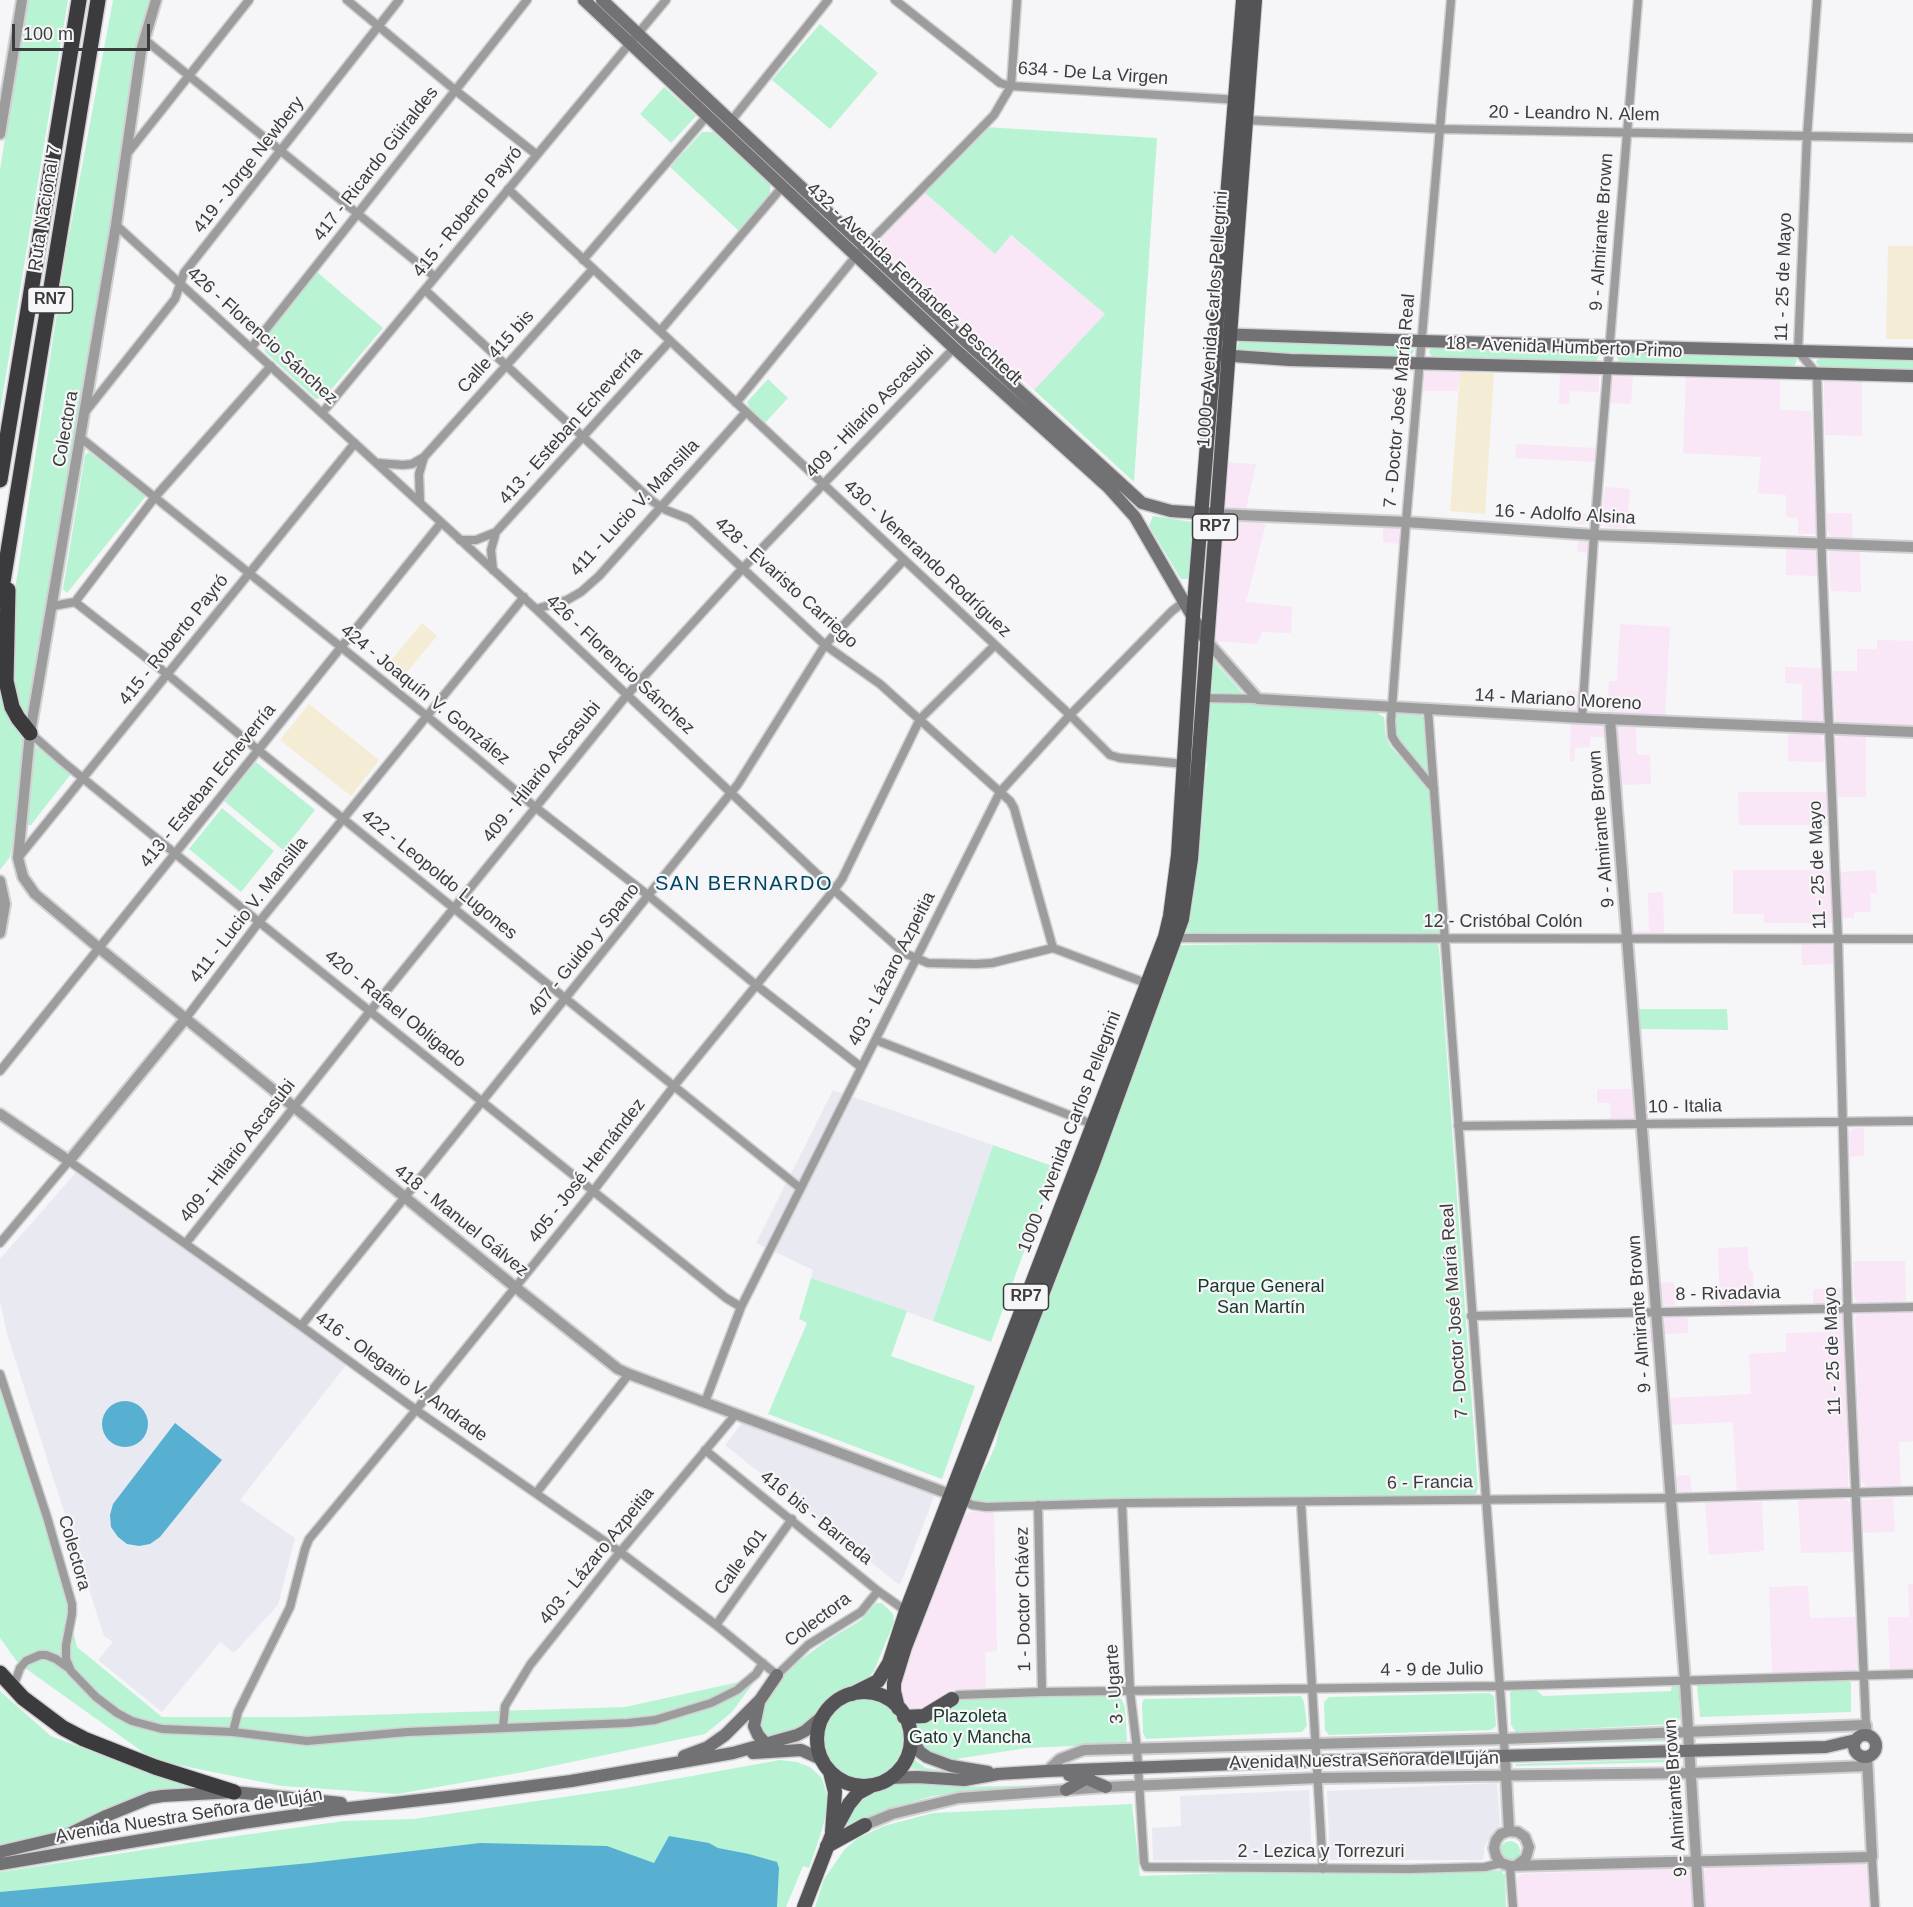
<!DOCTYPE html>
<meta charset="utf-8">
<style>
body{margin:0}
#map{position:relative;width:1913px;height:1907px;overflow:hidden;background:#f6f6f8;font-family:Arial,sans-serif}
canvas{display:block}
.scale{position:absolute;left:12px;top:24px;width:138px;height:27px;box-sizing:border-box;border:3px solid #3c3c3d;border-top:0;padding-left:8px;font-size:18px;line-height:21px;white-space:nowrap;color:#3c3c3d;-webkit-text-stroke:4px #f6f6f8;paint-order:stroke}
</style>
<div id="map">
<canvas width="1913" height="1907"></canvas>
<div class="scale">100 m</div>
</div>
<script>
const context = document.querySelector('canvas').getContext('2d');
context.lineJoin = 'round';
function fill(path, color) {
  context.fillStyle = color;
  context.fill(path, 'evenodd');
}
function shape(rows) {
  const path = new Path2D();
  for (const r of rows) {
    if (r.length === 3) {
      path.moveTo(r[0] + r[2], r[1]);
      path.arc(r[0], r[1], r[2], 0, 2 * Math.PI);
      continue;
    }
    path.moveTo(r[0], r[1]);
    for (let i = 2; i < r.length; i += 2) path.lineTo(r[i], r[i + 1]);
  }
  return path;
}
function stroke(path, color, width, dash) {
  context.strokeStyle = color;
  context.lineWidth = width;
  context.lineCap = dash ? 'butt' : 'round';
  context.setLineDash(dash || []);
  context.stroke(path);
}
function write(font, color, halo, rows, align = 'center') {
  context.font = font + ' Arial,sans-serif';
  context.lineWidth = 4.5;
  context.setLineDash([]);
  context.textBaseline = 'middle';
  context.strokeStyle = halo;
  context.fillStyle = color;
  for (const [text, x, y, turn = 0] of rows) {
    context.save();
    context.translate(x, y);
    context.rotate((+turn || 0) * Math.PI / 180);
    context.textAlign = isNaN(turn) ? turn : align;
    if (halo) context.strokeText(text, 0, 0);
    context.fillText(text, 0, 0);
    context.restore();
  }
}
fill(shape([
 [924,192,995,254,1010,235,1105,314,1034,390,875,245],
 [1460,368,1458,391,1423,391,1425,373,1428,369],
 [1560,371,1595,372,1598,374,1599,379,1599,392,1570,391,1569,404,1559,404],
 [1618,373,1633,373,1631,404,1609,403,1611,380,1613,375],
 [1686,375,1780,377,1780,410,1811,411,1816,534,1798,534,1798,518,1786,517,1786,495,1758,493,1761,457,1683,453],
 [1862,378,1862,436,1825,435,1824,381,1827,379],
 [1516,444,1596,448,1596,462,1515,458],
 [1222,462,1256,464,1246,509,1224,507],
 [1605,487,1630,489,1627,529,1608,527,1604,524,1602,516],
 [1577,513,1592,514,1592,523,1588,524,1577,524],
 [1827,513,1852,513,1853,538,1833,538,1830,535,1827,531],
 [1221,519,1267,519,1246,602,1292,607,1291,633,1262,632,1257,644,1214,641],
 [1383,525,1397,526,1399,528,1400,544,1383,542],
 [1578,535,1590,540,1590,553,1577,552],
 [1786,544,1816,546,1818,549,1819,576,1786,575],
 [1831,548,1860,549,1861,592,1831,591,1829,554],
 [1620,624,1670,627,1665,717,1607,715,1609,681,1617,681],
 [1877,640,1913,641,1913,729,1837,725,1835,722,1833,671,1857,671,1857,649,1877,649],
 [1785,667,1823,668,1824,720,1818,723,1802,723,1802,684,1785,683],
 [1567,690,1580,691,1579,708,1576,711,1566,712],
 [1571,722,1601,723,1607,728,1608,737,1590,737,1590,747,1575,748,1575,761,1570,762],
 [1624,725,1636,725,1637,755,1650,755,1651,784,1621,785,1616,731,1619,726],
 [1788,734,1818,734,1824,741,1824,762,1788,761],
 [1842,735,1866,737,1866,797,1836,797,1835,742,1835,738],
 [1738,792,1827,792,1828,825,1739,825],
 [1733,870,1830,870,1832,923,1764,923,1764,914,1733,914],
 [1876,870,1877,893,1870,893,1871,912,1855,912,1854,918,1842,918,1840,872],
 [1663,892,1664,937,1634,936,1631,931,1649,931,1648,893],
 [1801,944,1831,945,1834,950,1834,964,1802,965],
 [1597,1089,1635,1089,1636,1118,1632,1121,1611,1121,1610,1103,1597,1103],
 [1853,1128,1864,1128,1864,1156,1850,1157,1849,1132],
 [1748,1247,1749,1271,1753,1271,1754,1304,1720,1305,1718,1248],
 [1853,1261,1905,1261,1906,1304,1858,1303,1854,1297],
 [1674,1282,1675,1306,1660,1305,1658,1283],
 [1844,1288,1844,1300,1839,1305,1813,1305,1813,1289],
 [1862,1312,1913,1312,1913,1441,1899,1442,1901,1487,1867,1487,1860,1480,1855,1318,1856,1315],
 [1827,1313,1840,1313,1843,1314,1845,1319,1848,1488,1843,1491,1737,1492,1733,1422,1669,1425,1667,1398,1751,1394,1749,1354,1786,1352,1786,1333,1827,1332],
 [1666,1316,1688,1316,1688,1333,1663,1334,1662,1321],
 [1653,1330,1654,1342,1634,1343,1633,1331],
 [1690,1475,1692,1492,1676,1492,1674,1490,1672,1476],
 [1844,1498,1851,1504,1854,1552,1801,1553,1798,1499],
 [1893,1498,1895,1532,1862,1533,1860,1503,1862,1500],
 [1705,1502,1762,1502,1764,1551,1709,1555],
 [971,1512,994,1512,997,1651,985,1652,986,1688,951,1690,932,1706,926,1710,914,1711,904,1705,897,1684,961,1517],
 [1908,1584,1913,1584,1913,1670,1890,1671,1888,1617,1909,1617],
 [1808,1586,1810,1618,1856,1617,1858,1668,1856,1670,1849,1672,1772,1674,1769,1587],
 [1862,1862,1867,1865,1869,1869,1870,1907,1705,1907,1701,1877,1702,1873,1707,1868],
 [1686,1868,1691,1873,1693,1877,1695,1907,1518,1907,1517,1880,1519,1876,1524,1874]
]), '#f9e6f6');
fill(shape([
 [833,1090,993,1145,933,1321,811,1278,813,1270,756,1243],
 [78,1170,347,1364,240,1500,295,1538,278,1605,234,1653,220,1642,162,1712,98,1660,113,1642,104,1636,7,1334,0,1301,0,1259],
 [742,1423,935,1494,901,1583,898,1584,725,1445],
 [1497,1783,1500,1825,1498,1831,1489,1839,1485,1846,1483,1860,1330,1860,1327,1791],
 [1309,1790,1312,1860,1153,1860,1152,1828,1181,1826,1180,1796]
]), '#e9e9f2');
fill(shape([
 [1888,246,1913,246,1913,339,1886,339],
 [1460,371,1494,374,1485,514,1450,511],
 [422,623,437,636,402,678,387,665],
 [309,704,379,760,351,796,280,740]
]), '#f5ecd6');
fill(shape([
 [27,0,68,0,0,411,0,170],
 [113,0,151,0,125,143,18,817,10,857,0,870,0,675,18,571,66,252],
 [820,24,878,73,830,129,772,80],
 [664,87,696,116,671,143,640,114],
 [986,127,1157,138,1134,482,1034,390,1105,314,1011,235,995,254,924,192],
 [702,132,713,132,770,184,770,195,739,231,670,167],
 [317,272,383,328,325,397,316,399,265,352,263,339],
 [1240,341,1410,344,1414,351,1410,358,1244,354,1238,351,1237,347],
 [1432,345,1595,349,1599,355,1596,362,1433,358,1429,352],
 [1620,351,1794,354,1797,360,1794,367,1621,364,1617,357],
 [1820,355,1913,356,1913,370,1820,368,1816,362],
 [768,379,788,398,765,423,750,409,747,402],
 [89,452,146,496,67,593,63,589,85,455],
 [1153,516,1193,522,1189,579,1181,579,1149,526],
 [1210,656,1244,695,1207,692],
 [1221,701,1377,713,1384,717,1386,737,1391,747,1427,786,1431,794,1442,929,1439,933,1436,935,1186,935,1184,933,1201,796,1207,765,1202,726,1206,705,1210,702],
 [1396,714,1421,715,1426,721,1429,774,1396,739,1394,715],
 [38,747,71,774,34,821,31,825,26,825,33,749],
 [256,762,315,810,283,850,224,801],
 [222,808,274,851,241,892,189,849],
 [1433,942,1437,943,1439,948,1478,1488,1476,1494,1469,1496,978,1504,969,1501,969,1495,989,1460,996,1444,1002,1414,1178,946,1184,945],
 [1638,1009,1727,1009,1728,1030,1640,1029],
 [993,1145,1055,1167,991,1342,933,1321],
 [811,1278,907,1311,891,1356,975,1386,942,1479,768,1414,807,1323,799,1319],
 [0,1387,37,1493,62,1583,77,1647,162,1717,301,1717,625,1707,757,1678,732,1712,705,1734,524,1772,397,1794,282,1786,154,1760,18,1663,0,1638],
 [876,1603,882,1603,893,1614,894,1622,874,1671,869,1677,864,1681,830,1697,812,1718,796,1732,769,1738,762,1736,758,1714,773,1687,798,1662,825,1642,861,1620],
 [1849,1680,1851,1683,1851,1712,1700,1717,1697,1685],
 [1672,1684,1677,1684,1679,1687,1680,1718,1678,1722,1674,1724,1516,1732,1511,1725,1510,1693,1513,1689,1534,1688,1543,1696,1671,1691],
 [0,1691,51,1736,137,1769,199,1789,160,1794,39,1840,0,1849],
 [1489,1693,1494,1696,1496,1726,1491,1730,1329,1735,1325,1730,1324,1702,1329,1697],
 [1118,1696,1122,1700,1125,1707,1127,1741,1123,1744,1027,1748,943,1761,923,1749,914,1734,910,1721,962,1698],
 [1301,1696,1304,1702,1307,1726,1302,1732,1146,1739,1143,1733,1142,1703,1144,1699],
 [862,1739,41],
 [1675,1738,1675,1741,1517,1745,1516,1743],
 [911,1757,926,1768,958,1773,906,1768],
 [1675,1759,1675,1762,1516,1766,1516,1764],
 [780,1760,797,1762,810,1767,822,1778,828,1799,828,1808,820,1836,809,1868,803,1866,786,1907,0,1907,0,1872,201,1841,344,1821,414,1819,625,1788],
 [910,1783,955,1787,1053,1785,1066,1786,965,1791,933,1796,883,1810,857,1822,839,1833,848,1811,864,1795,897,1784],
 [1132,1804,1140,1876,1316,1870,1469,1873,1472,1869,1503,1871,1502,1874,1505,1874,1506,1907,815,1907,824,1879,845,1849,858,1838,884,1826,933,1813],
 [1510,1851,10]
]), '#b8f4d3');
fill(shape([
 [125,1424,23],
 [175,1423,222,1460,160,1537,150,1544,139,1546,127,1544,118,1537,111,1527,110,1515,113,1504],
 [669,1836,709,1843,718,1848,749,1854,777,1862,779,1868,777,1907,0,1907,0,1892,310,1863,480,1843,607,1846,654,1863]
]), '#57b0d2');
const minor = shape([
 [347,0,455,90,537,155],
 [895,0,1000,83,1011,86,1239,100],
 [1817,0,1807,136,1798,351,1817,374,1822,561,1838,939,1848,1323,1866,1725],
 [144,39,435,277],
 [1244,120,1441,129,1913,138],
 [731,121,828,0],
 [126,155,249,0],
 [508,189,1070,715,1110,755,1120,758,1185,764],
 [116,225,536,609,834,890,904,953,928,963,976,964,992,963,1053,948,1151,985],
 [583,260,707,116],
 [425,290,652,501,666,510,689,519,695,524,825,645,880,684,1010,801,1014,808,1053,948],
 [660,331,783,186],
 [251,348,527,0],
 [736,403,856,256,994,115,1011,86,1017,0],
 [86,411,175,299,184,273,399,0],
 [322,413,666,0],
 [81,438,428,717,535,807,649,896,756,985,861,1067],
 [378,463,403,465,412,464,424,457,593,269],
 [420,502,419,474,424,457],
 [460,540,476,540,496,532,670,341],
 [493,570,491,550,496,532],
 [75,602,155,497,271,366],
 [53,606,75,602,167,674,258,750,800,1188],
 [536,609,567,600,581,592,599,576,746,412],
 [1202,698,1258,699],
 [1428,710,1505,1756],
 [1582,718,1594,535,1638,0],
 [30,733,63,762,259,922,726,1298,741,1307],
 [1434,789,1396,743,1392,736,1391,721,1406,522,1451,0],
 [18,858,355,443],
 [1173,938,1913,939],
 [186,1018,259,922,524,597],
 [876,1040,1092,1124],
 [0,1071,441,523],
 [1458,1126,1913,1121],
 [0,1243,69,1161,301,1326,416,1410,620,1552,716,1625,777,1675,808,1645,861,1612,878,1591],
 [186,1243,371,1010,627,695,742,569,954,348],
 [1471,1316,1913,1307],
 [301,1326,738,784,825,645,904,560],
 [0,1374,47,1517,72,1604,72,1614,66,1645,66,1659,71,1671,96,1697,117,1713,132,1721,162,1729,233,1732,307,1741,407,1732,628,1723,655,1720,711,1703,737,1690,756,1674,763,1663],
 [705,1402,741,1307,1000,792,1070,715,1172,611,1185,601],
 [705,1450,878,1591,906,1611],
 [537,1492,629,1374],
 [963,1500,972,1505,986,1507,1122,1503,1670,1498,1913,1491],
 [1301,1502,1323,1869],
 [1122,1503,1130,1691,1137,1749,1144,1862,1146,1867,1409,1869,1485,1867,1501,1863],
 [1038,1505,1042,1692],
 [716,1625,792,1519],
 [16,1688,15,1682,20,1668,26,1661,40,1655,46,1655,56,1659,70,1669],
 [952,1699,958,1695,1042,1692,1499,1686,1913,1674],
 [503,1728,505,1706,530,1665,620,1552,736,1414],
 [233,1732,238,1712,290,1607,305,1549,309,1539,416,1410,594,1190,674,1086,834,890,842,879,920,719,995,645],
 [1872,1857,1875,1907],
 [1510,1866,1513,1907]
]);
const tertiary = shape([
 [156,0,141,51,116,225,30,733,18,858,23,877,35,894,99,948,515,1287,618,1369,629,1374,957,1497],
 [0,134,22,0],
 [1216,514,1406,522,1594,535,1913,547],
 [1206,640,1258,699,1582,718,1913,732],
 [1610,719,1685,1681,1699,1907],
 [0,881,5,904,0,933],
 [0,1114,69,1161,186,1018],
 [1505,1756,1509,1831],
 [1047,1771,1060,1759,1084,1750,1504,1739,1866,1725,1867,1736],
 [865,1825,892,1814,959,1798,1106,1787,1318,1778,1690,1773,1867,1766],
 [1517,1865,1526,1858,1529,1847,1525,1837,1518,1832,1509,1831,1501,1834,1496,1840,1494,1848,1496,1856,1501,1863,1510,1866,1872,1857,1867,1757]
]);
const secondary = shape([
 [584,0,954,348,1108,487,1135,517,1206,640],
 [602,0,964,340,1142,503,1171,511,1216,514],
 [1216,334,1421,341,1913,354],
 [1219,355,1290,360,1913,376],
 [759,1702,754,1726,758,1735,766,1744],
 [1865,1746,11],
 [910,1736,920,1752,927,1757,951,1766,988,1772],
 [753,1753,801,1750,821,1759],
 [684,1756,708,1747,725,1735,760,1700,777,1675],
 [1069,1775,1085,1778,1106,1787],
 [889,1778,917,1777,964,1780,998,1774,1047,1771,1317,1761,1826,1747,1856,1740],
 [1066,1790,1089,1777],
 [0,1852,63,1837,106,1816,150,1798,162,1796,234,1792,341,1803],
 [0,1864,242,1823,332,1810,456,1796,571,1781,733,1753,797,1735,805,1731,824,1715]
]);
const primary = shape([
 [864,1739,47],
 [852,1694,878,1681,889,1663,906,1611,1147,984,1165,937,1170,916,1178,855,1193,616,1243,0],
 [898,1708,894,1691,894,1683,905,1647,1092,1166,1182,919,1191,859,1255,0],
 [904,1717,924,1716,952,1699],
 [830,1772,835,1792,832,1832],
 [827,1846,865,1825],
 [804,1907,831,1837,849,1804,858,1793,871,1786]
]);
const motorway = shape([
 [0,480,79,0],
 [8,590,6,681,12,707,18,718,30,733],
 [0,600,98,0],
 [0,1673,23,1698,63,1728,84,1739,155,1767,234,1792]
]);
stroke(minor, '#d1d1d3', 11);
stroke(tertiary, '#d1d1d3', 14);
stroke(secondary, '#d1d1d3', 15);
stroke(primary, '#d1d1d3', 16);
stroke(motorway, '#d1d1d3', 18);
stroke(minor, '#9c9c9d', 8);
stroke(tertiary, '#9c9c9d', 10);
stroke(secondary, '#727173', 12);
stroke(primary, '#545355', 14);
stroke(motorway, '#3b3a3c', 15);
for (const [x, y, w] of [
 [50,300,45],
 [1215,527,45],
 [1026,1297,45]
]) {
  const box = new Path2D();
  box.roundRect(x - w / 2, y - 13, w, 26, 4.5);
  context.fillStyle = '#f6f6f8';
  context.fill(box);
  stroke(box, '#3c3c3d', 1.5);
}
write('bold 16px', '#3c3c3d', null, [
 ["RN7",50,300],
 ["RP7",1215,527],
 ["RP7",1026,1297]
]);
write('18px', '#3c3c3d', '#f6f6f8', [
 ["634 - De La Virgen",1093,74,4],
 ["20 - Leandro N. Alem",1574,114,1],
 ["417 - Ricardo Güiraldes",376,164,-52],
 ["419 - Jorge Newbery",249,165,-52],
 ["Ruta Nacional 7",45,208,-81],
 ["415 - Roberto Payró",468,212,-51],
 ["9 - Almirante Brown",1602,232,-86],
 ["11 - 25 de Mayo",1784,277,-88],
 ["432 - Avenida Fernández Beschtedt",914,284,43],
 ["1000 - Avenida Carlos Pellegrini",1213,319,-86],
 ["426 - Florencio Sánchez",262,336,42],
 ["18 - Avenida Humberto Primo",1564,348,2],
 ["Calle 415 bis",496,352,-48],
 ["7 - Doctor José María Real",1400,401,-85],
 ["409 - Hilario Ascasubi",870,412,-46],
 ["413 - Esteban Echeverría",571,426,-48],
 ["Colectora",66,429,-80],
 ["411 - Lucio V. Mansilla",635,508,-47],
 ["16 - Adolfo Alsina",1565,515,3],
 ["430 - Venerando Rodríguez",927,559,43],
 ["428 - Evaristo Carriego",786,583,42],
 ["415 - Roberto Payró",174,640,-51],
 ["426 - Florencio Sánchez",620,665,43],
 ["424 - Joaquín V. González",425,695,39],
 ["14 - Mariano Moreno",1558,700,3],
 ["409 - Hilario Ascasubi",542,772,-51],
 ["413 - Esteban Echeverría",208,786,-51],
 ["9 - Almirante Brown",1602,829,-95],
 ["11 - 25 de Mayo",1818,865,-92],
 ["422 - Leopoldo Lugones",439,875,39],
 ["411 - Lucio V. Mansilla",249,910,-52],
 ["12 - Cristóbal Colón",1503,922],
 ["407 - Guido y Spano",584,950,-51],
 ["403 - Lázaro Azpeitia",892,969,-63],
 ["420 - Rafael Obligado",395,1009,39],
 ["10 - Italia",1685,1107,-1],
 ["1000 - Avenida Carlos Pellegrini",1070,1132,-69],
 ["409 - Hilario Ascasubi",238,1151,-52],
 ["405 - José Hernández",587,1171,-52],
 ["418 - Manuel Gálvez",461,1221,39],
 ["8 - Rivadavia",1728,1294,-1],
 ["7 - Doctor José María Real",1455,1311,-94],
 ["9 - Almirante Brown",1640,1314,-94],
 ["11 - 25 de Mayo",1833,1351,-92],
 ["416 - Olegario V. Andrade",401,1377,36],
 ["6 - Francia",1430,1483,-1],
 ["416 bis - Barreda",816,1518,39],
 ["Colectora",74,1553,74],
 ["403 - Lázaro Azpeitia",597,1556,-51],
 ["Calle 401",741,1562,-54],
 ["1 - Doctor Chávez",1024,1599,-91],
 ["Colectora",818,1620,-37],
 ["4 - 9 de Julio",1432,1670,-1],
 ["3 - Ugarte",1115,1684,-94],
 ["Avenida Nuestra Señora de Luján",1364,1761,-1],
 ["9 - Almirante Brown",1676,1798,-94],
 ["Avenida Nuestra Señora de Luján",189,1816,-9],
 ["2 - Lezica y Torrezuri",1321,1852]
]);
write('18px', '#153928', '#f6f6f8', [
 ["Parque General",1261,1287],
 ["San Martín",1261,1308],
 ["Plazoleta",970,1717],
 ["Gato y Mancha",970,1738]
]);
context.letterSpacing = '1.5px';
write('20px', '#004664', '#f6f6f8', [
 ["SAN BERNARDO",744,884]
]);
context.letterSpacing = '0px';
</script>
